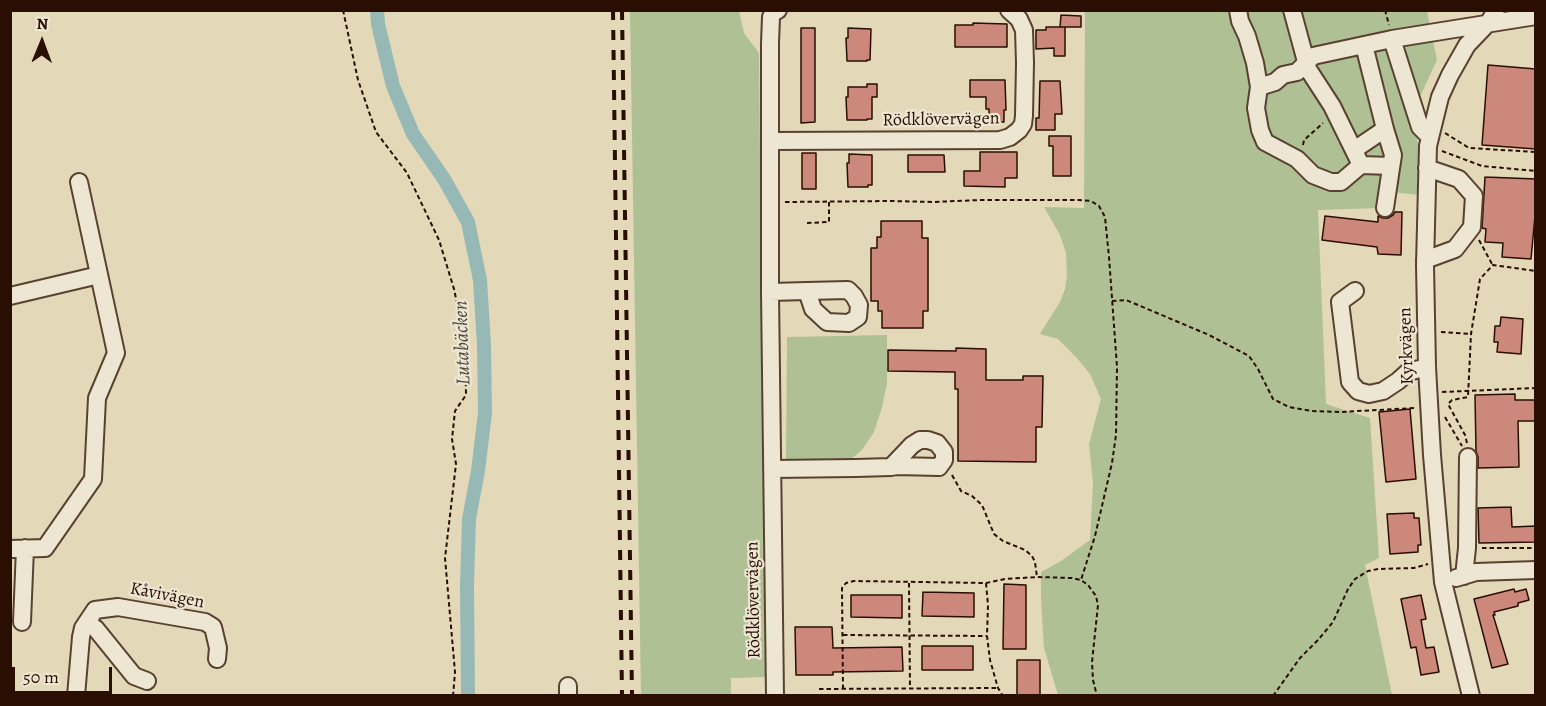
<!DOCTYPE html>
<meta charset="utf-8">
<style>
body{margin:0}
#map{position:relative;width:1546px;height:706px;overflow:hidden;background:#e3d9b9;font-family:Alegreya,serif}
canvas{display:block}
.frame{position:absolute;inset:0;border:12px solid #2b0e02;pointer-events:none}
.north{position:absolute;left:12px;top:12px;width:60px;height:60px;-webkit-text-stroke:4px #ede6d2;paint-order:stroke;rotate:1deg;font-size:16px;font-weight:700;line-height:24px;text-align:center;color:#2b0e02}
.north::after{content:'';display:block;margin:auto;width:21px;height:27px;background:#2b0e02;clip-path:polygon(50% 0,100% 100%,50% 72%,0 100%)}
.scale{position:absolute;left:12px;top:667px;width:100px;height:27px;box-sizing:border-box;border:3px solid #2b0e02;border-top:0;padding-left:8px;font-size:18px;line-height:21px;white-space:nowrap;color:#2b0e02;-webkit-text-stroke:4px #ede6d2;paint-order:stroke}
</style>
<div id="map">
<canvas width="1546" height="706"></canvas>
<div class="frame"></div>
<div class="north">N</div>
<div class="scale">50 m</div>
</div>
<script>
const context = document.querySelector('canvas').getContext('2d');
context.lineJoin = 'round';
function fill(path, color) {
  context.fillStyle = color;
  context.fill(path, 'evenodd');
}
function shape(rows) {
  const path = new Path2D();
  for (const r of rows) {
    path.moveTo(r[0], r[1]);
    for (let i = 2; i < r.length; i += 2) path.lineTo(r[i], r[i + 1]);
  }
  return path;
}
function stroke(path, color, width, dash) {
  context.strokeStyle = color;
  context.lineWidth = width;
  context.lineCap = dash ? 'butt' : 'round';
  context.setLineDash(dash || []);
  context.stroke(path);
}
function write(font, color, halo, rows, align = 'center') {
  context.font = font + ' Alegreya,serif';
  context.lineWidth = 4.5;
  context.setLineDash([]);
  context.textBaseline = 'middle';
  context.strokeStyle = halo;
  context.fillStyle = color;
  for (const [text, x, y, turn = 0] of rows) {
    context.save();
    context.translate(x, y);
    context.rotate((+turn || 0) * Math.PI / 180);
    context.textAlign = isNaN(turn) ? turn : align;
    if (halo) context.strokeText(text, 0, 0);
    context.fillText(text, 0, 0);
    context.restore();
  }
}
fill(shape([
 [630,11,739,11,744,33,759,53,765,677,731,678,731,695,641,695],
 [1085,11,1427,11,1437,60,1413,112,1419,150,1419,195,1383,191,1382,208,1318,210,1326,404,1370,418,1379,558,1365,565,1392,695,1058,695,1044,648,1041,599,1041,572,1061,561,1090,540,1093,484,1089,444,1101,399,1090,374,1076,357,1058,339,1040,334,1060,302,1065,289,1067,276,1066,253,1060,235,1044,207,1084,208],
 [887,335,887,383,882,407,874,432,862,450,850,460,786,461,787,337]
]), '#aec094');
stroke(shape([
 [377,10,378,24,393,86,413,134,444,179,468,222,480,280,484,345,485,413,478,471,469,519,467,585,468,696]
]), '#96b9b6', 14);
const building = shape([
 [1061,15,1081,16,1081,27,1065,27,1065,56,1054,56,1054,48,1036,49,1036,30,1046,30,1046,27,1064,27,1060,27,1061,15],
 [973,23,1007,24,1007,47,955,47,955,25,973,25,973,23],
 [801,28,815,28,815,122,801,123,801,28],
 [848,28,871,29,870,60,867,60,867,61,847,61,846,38,848,38,848,28],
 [1488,65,1536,69,1536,149,1482,145,1488,65],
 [970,80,1005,80,1006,110,1004,110,1004,122,989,122,989,109,986,109,986,97,970,97,970,80],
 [1040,81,1060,81,1062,114,1055,114,1055,130,1036,130,1036,118,1039,118,1040,81],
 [867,84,877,84,877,97,872,97,872,119,867,119,867,120,847,120,846,97,848,97,848,87,867,87,867,84],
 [1049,136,1071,136,1071,176,1053,176,1053,146,1049,146,1049,136],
 [980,152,1017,152,1017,178,1005,178,1005,187,964,186,964,171,980,171,980,152],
 [802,153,816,153,816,189,802,189,802,153],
 [849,154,872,155,872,185,868,185,868,187,848,187,847,163,849,163,849,154],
 [908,155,944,155,945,172,908,172,908,155],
 [1485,177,1536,179,1536,205,1531,259,1502,257,1503,243,1485,242,1486,229,1482,228,1485,177],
 [1395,212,1402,212,1401,255,1378,254,1377,247,1322,240,1325,216,1378,222,1378,216,1383,218,1388,218,1393,215,1395,212],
 [881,221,922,221,922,238,928,238,928,311,923,311,923,328,882,328,882,311,878,311,878,301,871,301,871,248,877,248,877,237,881,237,881,221],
 [1501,317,1523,319,1521,354,1497,352,1498,342,1494,342,1495,326,1500,326,1501,317],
 [956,348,986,349,986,380,1023,380,1023,376,1043,376,1042,427,1036,427,1036,462,958,461,958,389,955,389,955,372,888,371,888,350,956,351,956,348],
 [1515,394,1515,400,1536,400,1536,421,1518,421,1519,467,1478,468,1478,457,1476,451,1475,395,1515,394],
 [1410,409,1416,479,1386,482,1379,412,1410,409],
 [1511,507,1512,527,1536,526,1536,542,1479,543,1478,508,1511,507],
 [1414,513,1414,518,1419,518,1421,545,1418,545,1418,552,1390,554,1387,514,1414,513],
 [1004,584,1026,585,1026,649,1003,649,1004,584],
 [1514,589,1515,592,1526,589,1529,600,1518,603,1518,606,1494,612,1495,615,1493,615,1508,664,1492,668,1474,599,1514,589],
 [923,592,974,593,974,617,922,616,923,592],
 [851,595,902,595,902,618,851,617,851,595],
 [1421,595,1426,619,1421,620,1426,648,1434,647,1439,672,1421,675,1416,647,1411,648,1401,599,1421,595],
 [795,627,832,627,833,648,902,647,903,671,833,672,833,675,796,675,795,627],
 [922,646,973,646,973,670,922,670,922,646],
 [1017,660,1040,660,1040,696,1017,696,1017,660]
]);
fill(building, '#cd887c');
stroke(building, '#2b0e02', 1.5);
const minor = shape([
 [1238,10,1240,21,1247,36,1255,63,1259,87,1256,108,1260,130,1265,142,1297,159,1313,175,1331,182,1341,182,1361,165],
 [1292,10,1308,69,1332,106,1361,165,1391,166],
 [1392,39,1420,127,1430,137],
 [1364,45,1385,129,1393,155,1385,208],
 [1259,87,1275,82,1283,75,1297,72,1313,56,1392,39,1536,16],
 [770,141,1000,140,1010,137,1019,130,1023,124,1024,116,1025,63,1024,30,1019,19,1009,10],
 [1354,150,1385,129],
 [1425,260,1455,249,1472,227,1474,196,1459,179,1427,168],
 [1355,291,1340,302,1350,382,1358,391,1369,394,1383,391,1398,381,1408,372,1427,367],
 [770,292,807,291,848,290,854,296,859,305,858,317,849,323,827,322,813,309,807,291],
 [10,296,99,275],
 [772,469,856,468,891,467,897,466,939,467,944,460,944,452,937,443,928,440,920,440,912,445,891,467],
 [10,549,45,548,93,479,97,398,116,353,79,182],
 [1464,576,1467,548,1468,457],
 [1456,578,1476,572,1536,570],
 [22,622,25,548],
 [87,622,96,629,134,676,147,681],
 [76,696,81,637,83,628,95,610,118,607,205,622,213,627,218,648,217,659],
 [568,696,568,686],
 [775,696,770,292,770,43,771,17,774,12,778,10],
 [1471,696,1443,582,1432,455,1427,367,1425,265,1428,146,1440,97,1450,75,1467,45,1489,22,1496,10]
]);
stroke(minor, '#594130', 20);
stroke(shape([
 [343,10,358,80,376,132,407,173,439,240,454,289,465,341,466,395,455,411,452,439,456,464,445,558,455,672,453,696],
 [1385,10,1389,25],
 [1445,133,1469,148,1536,152],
 [1303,145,1304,140,1323,123],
 [1442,151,1482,166,1536,171],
 [785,202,891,201,933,202,981,200,1079,200,1091,201,1099,206,1105,217,1109,257,1117,367,1116,435,1112,463,1095,536,1081,580],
 [807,223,829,222,829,201],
 [1479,240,1492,264],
 [1112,301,1126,300,1209,335,1249,356,1258,369,1273,399,1289,407,1312,411,1341,412,1414,408],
 [1441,332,1471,334],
 [1442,392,1536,388],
 [1445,417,1462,446],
 [1467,443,1465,435,1448,404,1452,400,1468,397,1471,334,1480,279,1493,265,1536,271],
 [952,475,961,491,972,496,982,505,994,534,1003,541,1025,550,1032,556,1035,562,1037,577],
 [1482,548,1536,548],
 [909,583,910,688],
 [986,583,988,605,987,636,990,660,998,688,1003,696],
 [843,635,987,636],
 [819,689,998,688],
 [843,689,842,588,846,583,854,581,986,583,1005,579,1037,577,1072,578,1081,580,1088,585,1096,596,1098,605,1092,662,1093,680,1097,696],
 [1273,696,1300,658,1318,640,1333,622,1348,589,1355,579,1368,571,1378,569,1414,568,1428,564]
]), '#2b0e02', 2, [4.5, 3]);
stroke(minor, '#ede6d2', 16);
stroke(shape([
 [613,10,622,696],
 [622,10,632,696]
]), '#2b0e02', 4, [10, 10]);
write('18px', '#2b0e02', '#ede6d2', [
 ["Rödklövervägen",941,120,-1],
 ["Kyrkvägen",1407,346,-92],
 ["Kåvivägen",167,596,11],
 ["Rödklövervägen",754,600,-91]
]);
write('italic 20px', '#504a41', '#ede6d2', [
 ["Lutabäcken",463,343,-92]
]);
</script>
